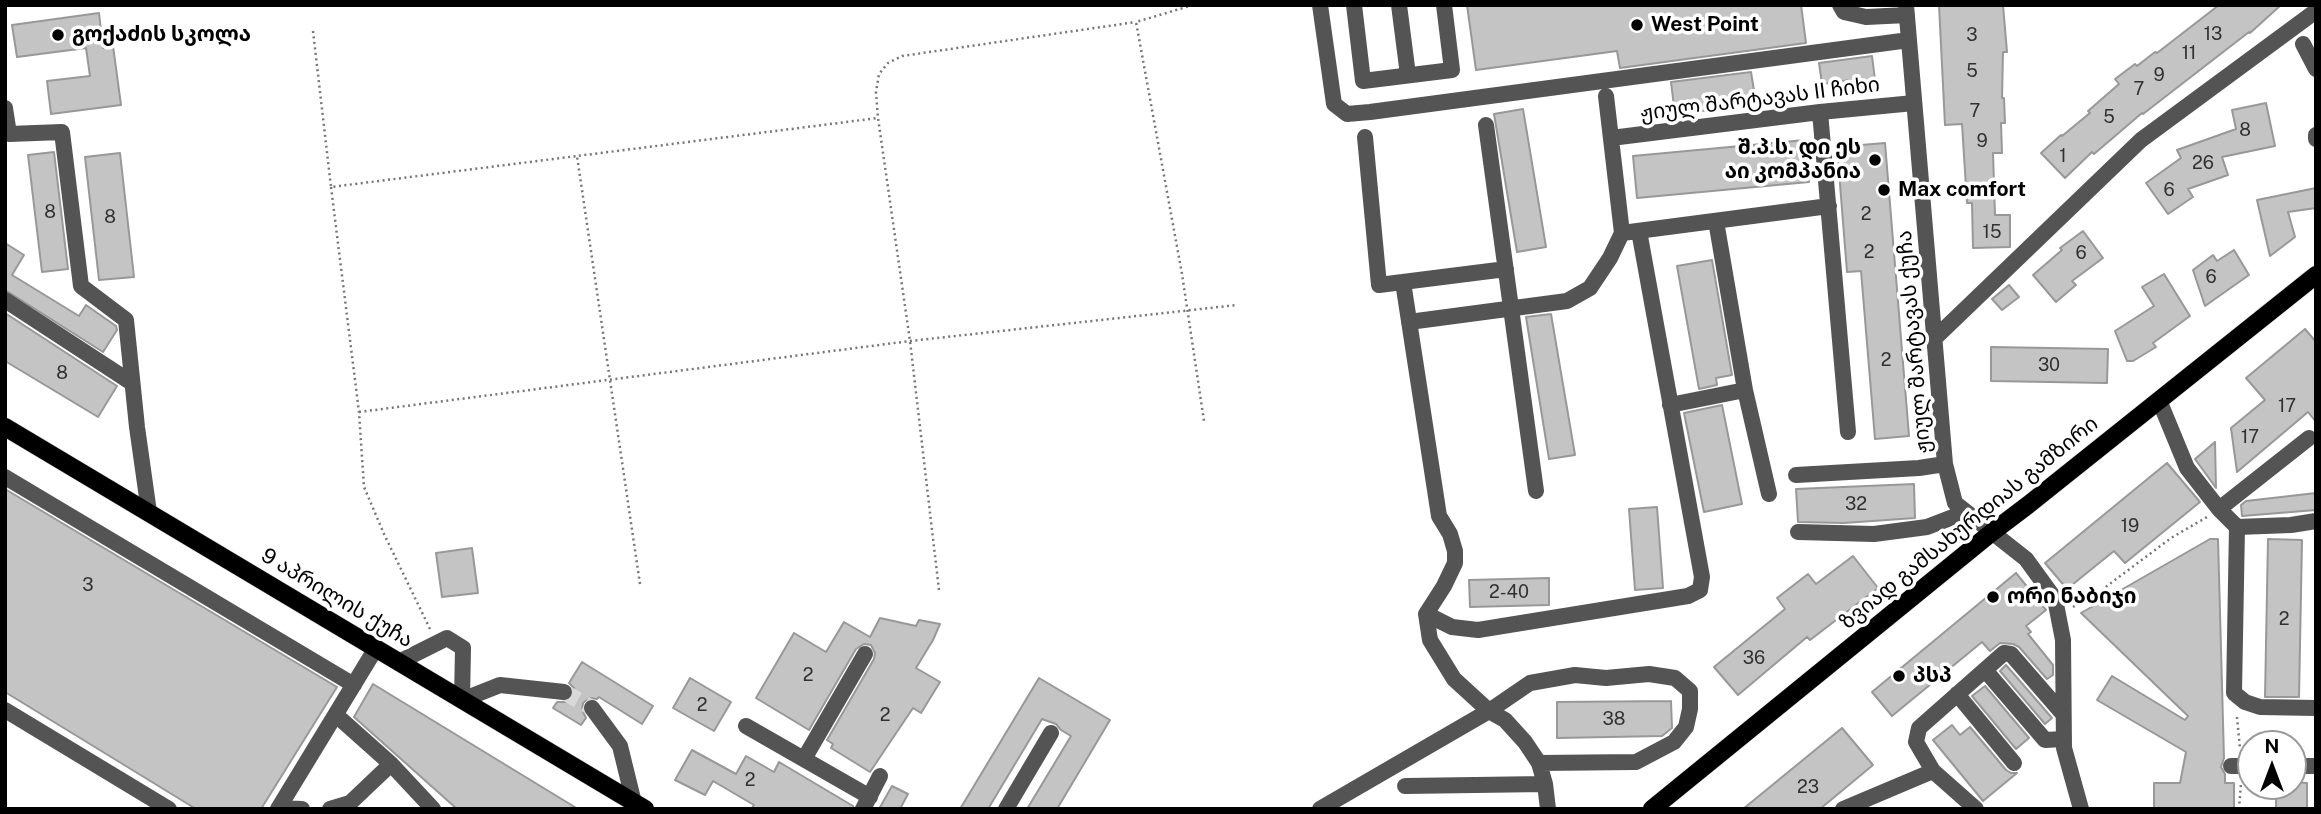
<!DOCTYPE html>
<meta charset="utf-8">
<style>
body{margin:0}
#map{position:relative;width:2321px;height:814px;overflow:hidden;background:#fff;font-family:"Public Sans",sans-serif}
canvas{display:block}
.frame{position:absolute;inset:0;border:7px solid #000;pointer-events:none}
.north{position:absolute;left:2237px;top:730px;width:70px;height:70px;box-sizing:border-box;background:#fff;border:2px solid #999;border-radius:50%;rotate:0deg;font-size:19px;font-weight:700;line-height:28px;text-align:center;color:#000}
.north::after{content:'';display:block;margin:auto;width:24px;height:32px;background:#000;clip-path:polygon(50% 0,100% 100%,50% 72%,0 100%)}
</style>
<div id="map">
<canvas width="2321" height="814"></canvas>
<div class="frame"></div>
<div class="north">N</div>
</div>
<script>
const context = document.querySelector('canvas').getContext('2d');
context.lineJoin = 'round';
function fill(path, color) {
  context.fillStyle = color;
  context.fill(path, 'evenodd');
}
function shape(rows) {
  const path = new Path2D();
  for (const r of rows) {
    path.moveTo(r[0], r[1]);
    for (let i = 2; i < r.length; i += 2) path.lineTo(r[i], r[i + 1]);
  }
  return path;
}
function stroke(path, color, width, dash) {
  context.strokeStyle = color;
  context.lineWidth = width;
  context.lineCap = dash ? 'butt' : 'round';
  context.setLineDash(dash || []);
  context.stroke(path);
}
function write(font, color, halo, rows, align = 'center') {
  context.font = font + ' "Public Sans","Noto Sans Georgian",sans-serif';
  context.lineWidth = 7;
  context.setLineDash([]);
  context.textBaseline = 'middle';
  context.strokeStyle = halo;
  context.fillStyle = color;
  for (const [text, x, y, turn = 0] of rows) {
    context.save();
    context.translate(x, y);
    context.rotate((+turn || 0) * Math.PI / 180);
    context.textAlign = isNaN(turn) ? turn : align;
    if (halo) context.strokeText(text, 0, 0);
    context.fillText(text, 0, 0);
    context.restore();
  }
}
const building = shape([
 [1467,5,1801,5,1806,43,1620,68,1617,51,1476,70,1467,5],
 [1939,5,2003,5,2007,52,2003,52,2002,98,2004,98,2005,123,2001,123,2002,153,1993,153,1995,215,2010,215,2010,247,1973,248,1972,203,1967,203,1962,124,1945,125,1939,5],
 [2219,5,2281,5,2250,33,2249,32,2143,114,2142,113,2094,154,2092,152,2065,178,2041,153,2061,135,2062,136,2090,113,2088,111,2119,84,2115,79,2135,64,2137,66,2155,52,2157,53,2219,5],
 [99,13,103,48,113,46,121,105,51,114,47,81,90,76,86,48,17,57,12,25,99,13],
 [1872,56,1876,88,1852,91,1850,80,1822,84,1819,63,1872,56],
 [1751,72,1756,103,1675,115,1671,82,1751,72],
 [2266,103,2275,146,2222,157,2228,175,2188,189,2193,197,2168,214,2146,183,2181,158,2177,150,2236,129,2232,110,2266,103],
 [1523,109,1546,247,1517,252,1494,114,1523,109],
 [1805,140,1809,182,1637,198,1633,156,1805,140],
 [1885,143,1909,436,1875,439,1861,271,1847,272,1837,147,1885,143],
 [54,152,68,269,42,272,28,155,54,152],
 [120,153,134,277,99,280,85,157,120,153],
 [2316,188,2316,208,2288,212,2295,237,2270,256,2257,200,2316,188],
 [2083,231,2103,258,2072,281,2076,285,2056,302,2033,275,2062,250,2060,248,2083,231],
 [5,243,24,255,12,275,79,316,86,305,116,326,117,330,103,352,5,290,5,243],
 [2234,250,2249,275,2205,306,2193,270,2213,255,2217,261,2234,250],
 [1712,260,1732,375,1716,378,1717,385,1699,389,1677,266,1712,260],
 [2164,274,2190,316,2153,343,2156,347,2133,361,2127,361,2115,331,2154,306,2142,287,2164,274],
 [2009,285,2019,297,2002,310,1992,299,2009,285],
 [5,313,117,386,98,417,5,361,5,313],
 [1551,314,1575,455,1549,459,1526,317,1551,314],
 [2305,329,2316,342,2316,422,2308,412,2237,472,2231,428,2265,400,2246,378,2305,329],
 [1991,347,2108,349,2107,383,1991,381,1991,347],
 [1722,405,1742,504,1704,512,1684,413,1722,405],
 [2215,442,2216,488,2195,459,2215,442],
 [2167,463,2200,502,2125,563,2114,551,2067,589,2045,563,2167,463],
 [1914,484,1915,518,1844,523,1798,522,1796,489,1914,484],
 [5,489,337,687,261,809,196,809,5,692,5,489],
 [2316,493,2316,510,2242,516,2241,505,2246,501,2316,493],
 [1657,507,1663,588,1635,590,1629,509,1657,507],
 [2210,539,2218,539,2224,758,2221,767,2225,774,2225,783,2234,783,2234,809,2154,809,2154,783,2180,783,2186,752,2097,700,2112,676,2185,720,2188,716,2081,613,2210,539],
 [2268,539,2302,540,2299,697,2265,697,2268,539],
 [472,548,478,593,442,597,436,553,472,548],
 [1853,556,1878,588,1810,640,1807,637,1738,695,1714,667,1785,609,1777,598,1808,574,1816,584,1853,556],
 [2016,573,2046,610,2026,626,2031,632,2028,634,2053,665,2053,675,2047,679,2019,647,2013,644,2000,643,1990,651,1982,642,1892,716,1872,692,2016,573],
 [1549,578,1549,605,1470,607,1469,580,1549,578],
 [880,618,916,626,919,620,940,624,933,640,916,668,940,682,921,713,913,708,870,772,831,748,833,744,827,740,874,659,875,653,871,645,864,644,856,649,809,730,756,698,794,633,826,652,844,622,870,637,880,618],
 [582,662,653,706,642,724,599,697,597,699,590,698,583,703,582,710,586,718,581,725,553,708,557,702,568,702,573,698,574,688,569,683,582,662],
 [2006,665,2052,718,2045,724,2000,671,2006,665],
 [690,678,731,702,714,731,673,708,690,678],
 [1039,678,1110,720,1057,809,1027,809,1071,736,1061,730,1056,724,1042,719,988,809,960,809,1039,678],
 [373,684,578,809,457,809,354,717,373,684],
 [1985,686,2029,738,2016,749,1972,696,1985,686],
 [1671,701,1672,728,1662,736,1557,738,1557,702,1671,701],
 [1952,725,1960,735,1970,727,2006,770,2011,773,2017,773,1983,801,1933,740,1952,725],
 [1842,728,1873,765,1820,809,1743,809,1842,728],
 [692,750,736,774,746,756,774,772,779,762,853,806,853,809,751,809,754,805,713,781,705,795,675,780,692,750],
 [2293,782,2307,783,2307,809,2276,809,2276,786,2293,786,2293,782],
 [892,786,908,794,900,809,879,809,892,786]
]);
fill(building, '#c4c4c4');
stroke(building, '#989898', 2);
stroke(shape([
 [564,692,592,708]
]), '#d9d9d9', 16, [16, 8]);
const major = shape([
 [5,427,645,809],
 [1652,809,1991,533,2028,505,2316,275]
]);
stroke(major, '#dbdbdb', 19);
stroke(shape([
 [1193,5,1136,22,1182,274,1204,421],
 [313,31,331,187,577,156],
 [331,187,359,412,364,487,384,534,430,629],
 [359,412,910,341,1237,305],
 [640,584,577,156,878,118],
 [939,590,910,341,878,118,876,92,879,74,888,63,902,56,1136,22],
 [2073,607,2103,589,2171,538,2207,517],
 [2237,717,2240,749],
 [2239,809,2241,783]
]), '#767676', 2.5, [2, 3.5]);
stroke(shape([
 [1320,5,1334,104,1347,114,1370,112,1909,40],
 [1354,5,1363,81,1452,70,1444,5],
 [1399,5,1408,75],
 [1840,5,1844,12,1866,17,1907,15],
 [1906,5,1945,464,1955,503,2026,559,2055,599,2063,640,2064,748,2081,809],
 [2303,44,2316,69],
 [1606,96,1622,233],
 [5,108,9,134,62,132,81,286,126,320,137,427,149,512],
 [1820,112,1848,432],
 [1486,125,1536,491],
 [2316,135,2316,139],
 [1365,137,1379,285,1506,269],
 [1611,138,1820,112,1914,103],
 [1716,221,1745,390,1769,494],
 [1403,282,1439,516,1450,534,1455,551,1455,563,1444,586,1426,614,1430,640,1454,679,1489,711,1505,720,1525,742,1539,763,1545,784,1548,809],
 [5,300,132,383],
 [1409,322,1567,301,1590,288,1610,258,1622,233,1829,206],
 [1934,339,2141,140,2316,11],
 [2159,400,2187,468,2219,509,2237,527,2291,525,2316,521],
 [1670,405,1745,390],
 [1796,475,1919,468,1945,464],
 [5,477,354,685],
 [2219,509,2309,438],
 [2237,527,2234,693,2245,702,2260,707,2316,708],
 [1798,532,1874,534,1927,527,1966,512],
 [1426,614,1452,627,1478,630,1688,596,1700,590,1702,577,1639,231],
 [399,662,447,638,463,648,462,700,500,685,564,692],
 [1985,670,2045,740,2064,739],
 [1957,694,2014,763],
 [592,708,620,746,634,803],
 [5,710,169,809],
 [336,715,391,764,433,809],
 [746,726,870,797],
 [804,759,865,654],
 [2231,766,2251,766],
 [2293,766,2316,766],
 [1405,786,1545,784],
 [279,808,302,809],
 [278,809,376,648],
 [330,809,350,803,391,764],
 [863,809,880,776],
 [1006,809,1051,733],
 [1320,809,1489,711,1530,683,1575,675,1606,678,1649,674,1675,678,1690,691,1690,709,1686,727,1674,742,1636,762,1539,763],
 [1843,809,1933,771],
 [1976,809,1933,771,1916,742,1919,728,2004,653,2011,654,2063,714]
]), '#545454', 16);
stroke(major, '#000', 18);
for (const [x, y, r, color] of [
 [1637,25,7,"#000"],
 [58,35,7,"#000"],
 [1875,160,7,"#000"],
 [1884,190,7,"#000"],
 [1993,597,7,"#000"],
 [1899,676,7,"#000"]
]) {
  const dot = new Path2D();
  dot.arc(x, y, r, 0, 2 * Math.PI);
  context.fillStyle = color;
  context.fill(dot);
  stroke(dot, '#fff', 2.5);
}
write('18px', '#313131', null, [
 ["13",2213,34],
 ["3",1972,35],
 ["11",2189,53],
 ["5",1972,71],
 ["9",2159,75],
 ["7",2139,89],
 ["7",1975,111],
 ["5",2109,117],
 ["8",2245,130],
 ["9",1982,141],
 ["1",2063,156],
 ["26",2203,163],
 ["6",2169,190],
 ["8",50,212],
 ["2",1866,214],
 ["8",110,217],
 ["15",1992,232],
 ["2",1869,252],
 ["6",2081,253],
 ["6",2211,277],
 ["2",1886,360],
 ["30",2049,365],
 ["8",62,373],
 ["17",2287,406],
 ["17",2250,437],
 ["32",1856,504],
 ["19",2130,526],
 ["3",88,585],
 ["2-40",1509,592],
 ["2",2284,619],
 ["36",1754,658],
 ["2",808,675],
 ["2",702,705],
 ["2",885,715],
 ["38",1614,719],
 ["2",750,780],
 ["23",1808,787]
]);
write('bold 21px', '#000', '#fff', [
 ["West Point",1651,25],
 ["გოქაძის სკოლა",72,35],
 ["შ.პ.ს. დი ეს",1861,148,"right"],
 ["აი კომპანია",1861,172,"right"],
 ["Max comfort",1898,190],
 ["ორი ნაბიჯი",2007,597],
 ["პსპ",1913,676]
], 'left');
write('21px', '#000', '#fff', [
 ["ჟიულ შარტავას II ჩიხი",1760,99,-7],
 ["ჟიულ შარტავას ქუჩა",1914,342,-95],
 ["ზვიად გამსახურდიას გამზირი",1969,523,-39],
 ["9 აპრილის ქუჩა",337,598,31]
]);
</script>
